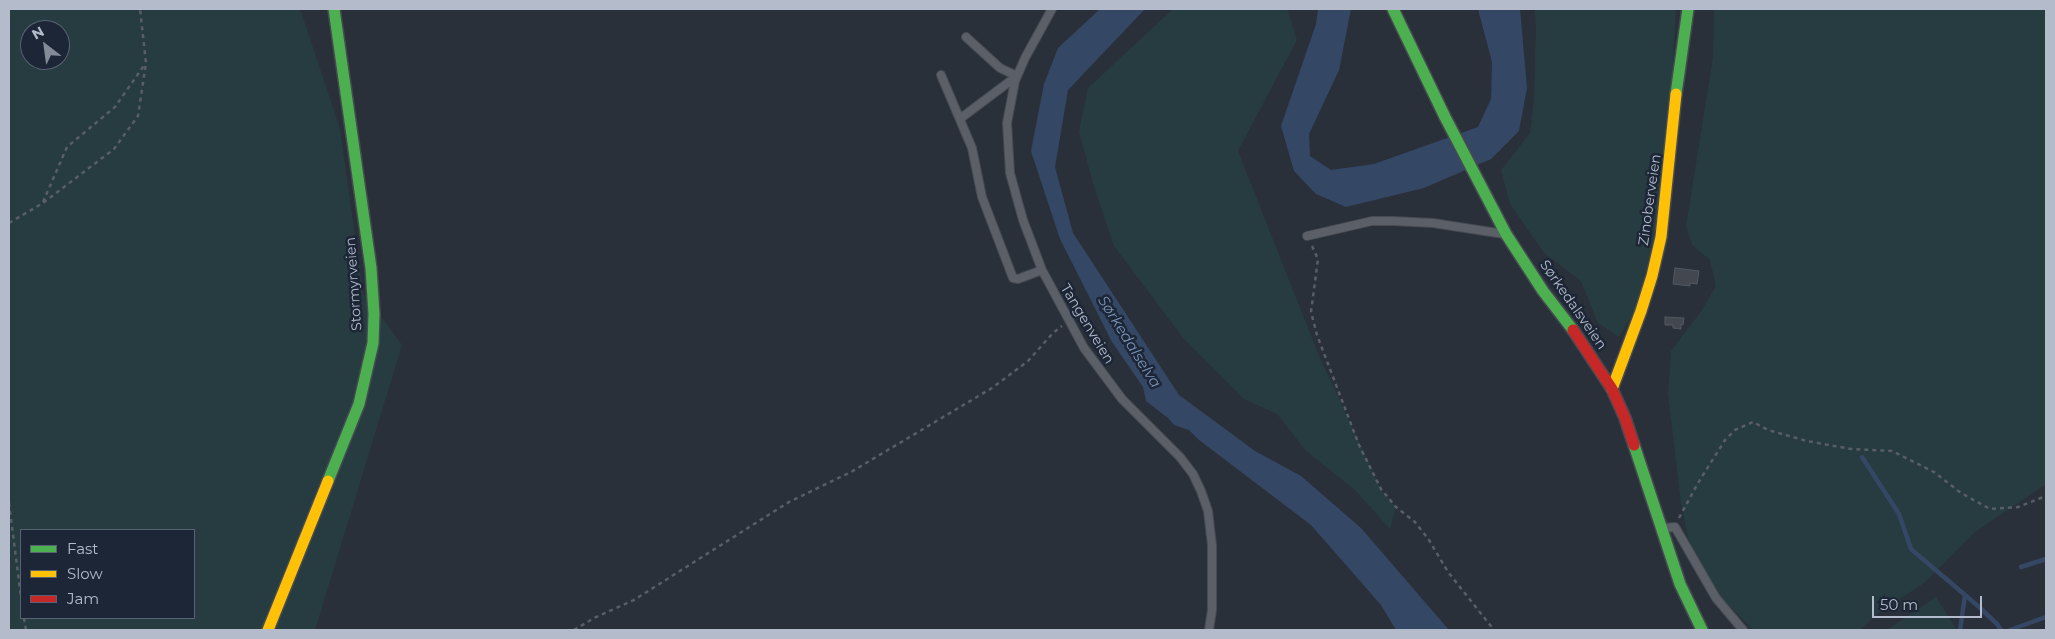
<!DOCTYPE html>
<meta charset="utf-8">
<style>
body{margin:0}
#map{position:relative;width:2055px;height:639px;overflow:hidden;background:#2a303a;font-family:Montserrat,sans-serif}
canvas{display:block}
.frame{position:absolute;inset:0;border:10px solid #b4bccb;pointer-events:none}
.legend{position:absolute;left:20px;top:529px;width:175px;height:90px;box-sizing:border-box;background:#1c2636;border:1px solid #596272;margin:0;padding:6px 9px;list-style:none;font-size:15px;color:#b4bccb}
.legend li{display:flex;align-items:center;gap:10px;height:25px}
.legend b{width:25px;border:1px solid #596272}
.north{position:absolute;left:20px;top:20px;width:50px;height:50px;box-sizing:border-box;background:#1c2636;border:1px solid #596272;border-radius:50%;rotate:330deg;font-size:14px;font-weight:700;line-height:20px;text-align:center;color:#b4bccb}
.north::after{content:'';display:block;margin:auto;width:18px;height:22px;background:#848b98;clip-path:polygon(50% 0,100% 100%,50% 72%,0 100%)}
.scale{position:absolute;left:1872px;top:596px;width:110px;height:22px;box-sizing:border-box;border:2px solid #b4bccb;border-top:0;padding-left:6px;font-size:15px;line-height:18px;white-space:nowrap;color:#b4bccb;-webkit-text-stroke:4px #1c2636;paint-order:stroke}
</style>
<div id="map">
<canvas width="2055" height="639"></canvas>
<div class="frame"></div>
<ul class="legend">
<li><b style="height:6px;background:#4caf50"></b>Fast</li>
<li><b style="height:6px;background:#ffc107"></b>Slow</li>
<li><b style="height:6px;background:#c62828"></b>Jam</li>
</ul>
<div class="north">N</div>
<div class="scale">50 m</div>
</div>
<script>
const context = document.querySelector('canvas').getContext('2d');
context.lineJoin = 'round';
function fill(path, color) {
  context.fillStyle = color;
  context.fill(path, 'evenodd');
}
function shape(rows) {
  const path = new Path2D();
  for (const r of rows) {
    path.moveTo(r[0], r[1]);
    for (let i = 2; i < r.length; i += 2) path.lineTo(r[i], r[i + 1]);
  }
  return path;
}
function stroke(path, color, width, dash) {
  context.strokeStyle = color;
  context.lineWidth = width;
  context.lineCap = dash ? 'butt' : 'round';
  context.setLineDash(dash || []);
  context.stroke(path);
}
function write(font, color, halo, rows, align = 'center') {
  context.font = font + ' Montserrat,sans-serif';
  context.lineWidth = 5;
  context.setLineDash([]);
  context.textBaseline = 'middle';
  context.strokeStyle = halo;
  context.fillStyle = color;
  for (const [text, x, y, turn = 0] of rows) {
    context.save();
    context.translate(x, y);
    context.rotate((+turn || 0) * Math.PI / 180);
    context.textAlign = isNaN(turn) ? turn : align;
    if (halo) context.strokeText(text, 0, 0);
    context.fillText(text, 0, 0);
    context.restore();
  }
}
fill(shape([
 [9,9,300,9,340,129,363,293,402,345,315,630,9,630],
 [30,30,60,30,60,60,30,60],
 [21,530,194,530,194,618,21,618],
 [1173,9,1287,9,1297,40,1238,151,1319,356,1381,489,1396,507,1390,529,1355,490,1306,451,1277,414,1244,399,1184,339,1114,246,1093,183,1079,132,1088,88],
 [1535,9,1676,9,1666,185,1638,306,1619,337,1598,323,1581,281,1544,253,1510,204,1501,170,1530,133,1534,100,1536,29],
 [1714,9,2046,9,2046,484,1975,532,1924,583,1877,614,1860,630,1754,630,1696,574,1681,503,1668,394,1671,351,1702,310,1716,286,1710,260,1692,245,1686,226,1713,58],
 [1936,597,1957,630,1887,630]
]), '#263c41');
fill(shape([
 [1100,9,1145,9,1068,90,1055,167,1073,233,1179,395,1255,451,1301,476,1361,528,1449,630,1396,630,1381,605,1311,525,1199,440,1189,430,1174,425,1168,418,1146,401,1143,387,1112,342,1060,239,1031,151,1044,84,1058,48],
 [1318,9,1351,9,1339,70,1309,134,1310,156,1331,170,1374,164,1478,127,1491,99,1492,62,1478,9,1520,9,1527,88,1519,131,1491,159,1424,188,1346,207,1316,194,1294,171,1281,126,1316,24]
]), '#344765');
stroke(shape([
 [1862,457,1899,514,1911,549,1978,606,1997,624,2001,630],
 [2021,567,2046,559],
 [1960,630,1965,595],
 [2010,630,2046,617]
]), '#344765', 4.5);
const building = shape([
 [1675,268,1699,271,1697,284,1690,283,1690,286,1673,284,1675,268],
 [1665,317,1684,318,1683,325,1681,324,1681,329,1673,328,1673,325,1665,325,1665,317]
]);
fill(building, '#424750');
stroke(building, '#525861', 1);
const lane = shape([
 [1052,9,1025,58,1015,81,1007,123,1010,173,1023,220,1042,270,1084,348,1122,399,1180,457,1193,474,1201,491,1208,511,1212,545,1212,610,1209,630],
 [941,75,972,148,982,197,1013,278,1018,279,1042,270],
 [961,118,1017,76,1000,68,966,37],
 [1307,236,1372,221,1393,221,1433,223,1504,234],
 [1663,528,1675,527,1716,598,1743,630]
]);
const fast = shape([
 [1393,9,1445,117,1506,234,1543,291,1573,330],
 [1676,94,1688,9],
 [1634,445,1680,584,1702,630],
 [328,481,359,404,373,343,374,314,371,268,334,9]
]);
const slow = shape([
 [1612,389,1641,311,1652,276,1661,237,1676,94],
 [268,630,328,481]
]);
const jam = shape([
 [1573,330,1612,389,1625,418,1634,445]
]);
stroke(lane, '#464b52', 10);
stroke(fast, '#464b52', 14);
stroke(slow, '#464b52', 14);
stroke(jam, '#464b52', 14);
stroke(shape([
 [43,202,67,147,115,107,145,64],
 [9,223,43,203,114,149,138,116,146,63,140,9],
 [1312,246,1318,259,1311,312,1317,335,1359,445,1381,489,1396,507,1415,522,1429,540,1448,572,1494,630],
 [9,503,21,597],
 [1679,518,1698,483,1725,440,1735,430,1753,422,1768,430,1807,441,1851,449,1892,451,1934,472,1961,493,1990,509,2018,507,2046,496],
 [24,618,26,630],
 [574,630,594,618,634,600,789,502,851,472,992,388,1028,361,1053,333,1062,326]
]), '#585e65', 2.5, [4, 4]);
stroke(lane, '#5a5f68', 8);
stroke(fast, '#4caf50', 11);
stroke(slow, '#ffc107', 11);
stroke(jam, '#c62828', 11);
write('14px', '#b4bccb', '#1c2636', [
 ["Zinoberveien",1650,200,-82],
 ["Stormyrveien",354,284,-94],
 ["Sørkedalsveien",1573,305,55],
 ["Tangenveien",1087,324,59]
]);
write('italic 15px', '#7991b5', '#1c2636', [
 ["Sørkedalselva",1129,342,58]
]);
</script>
